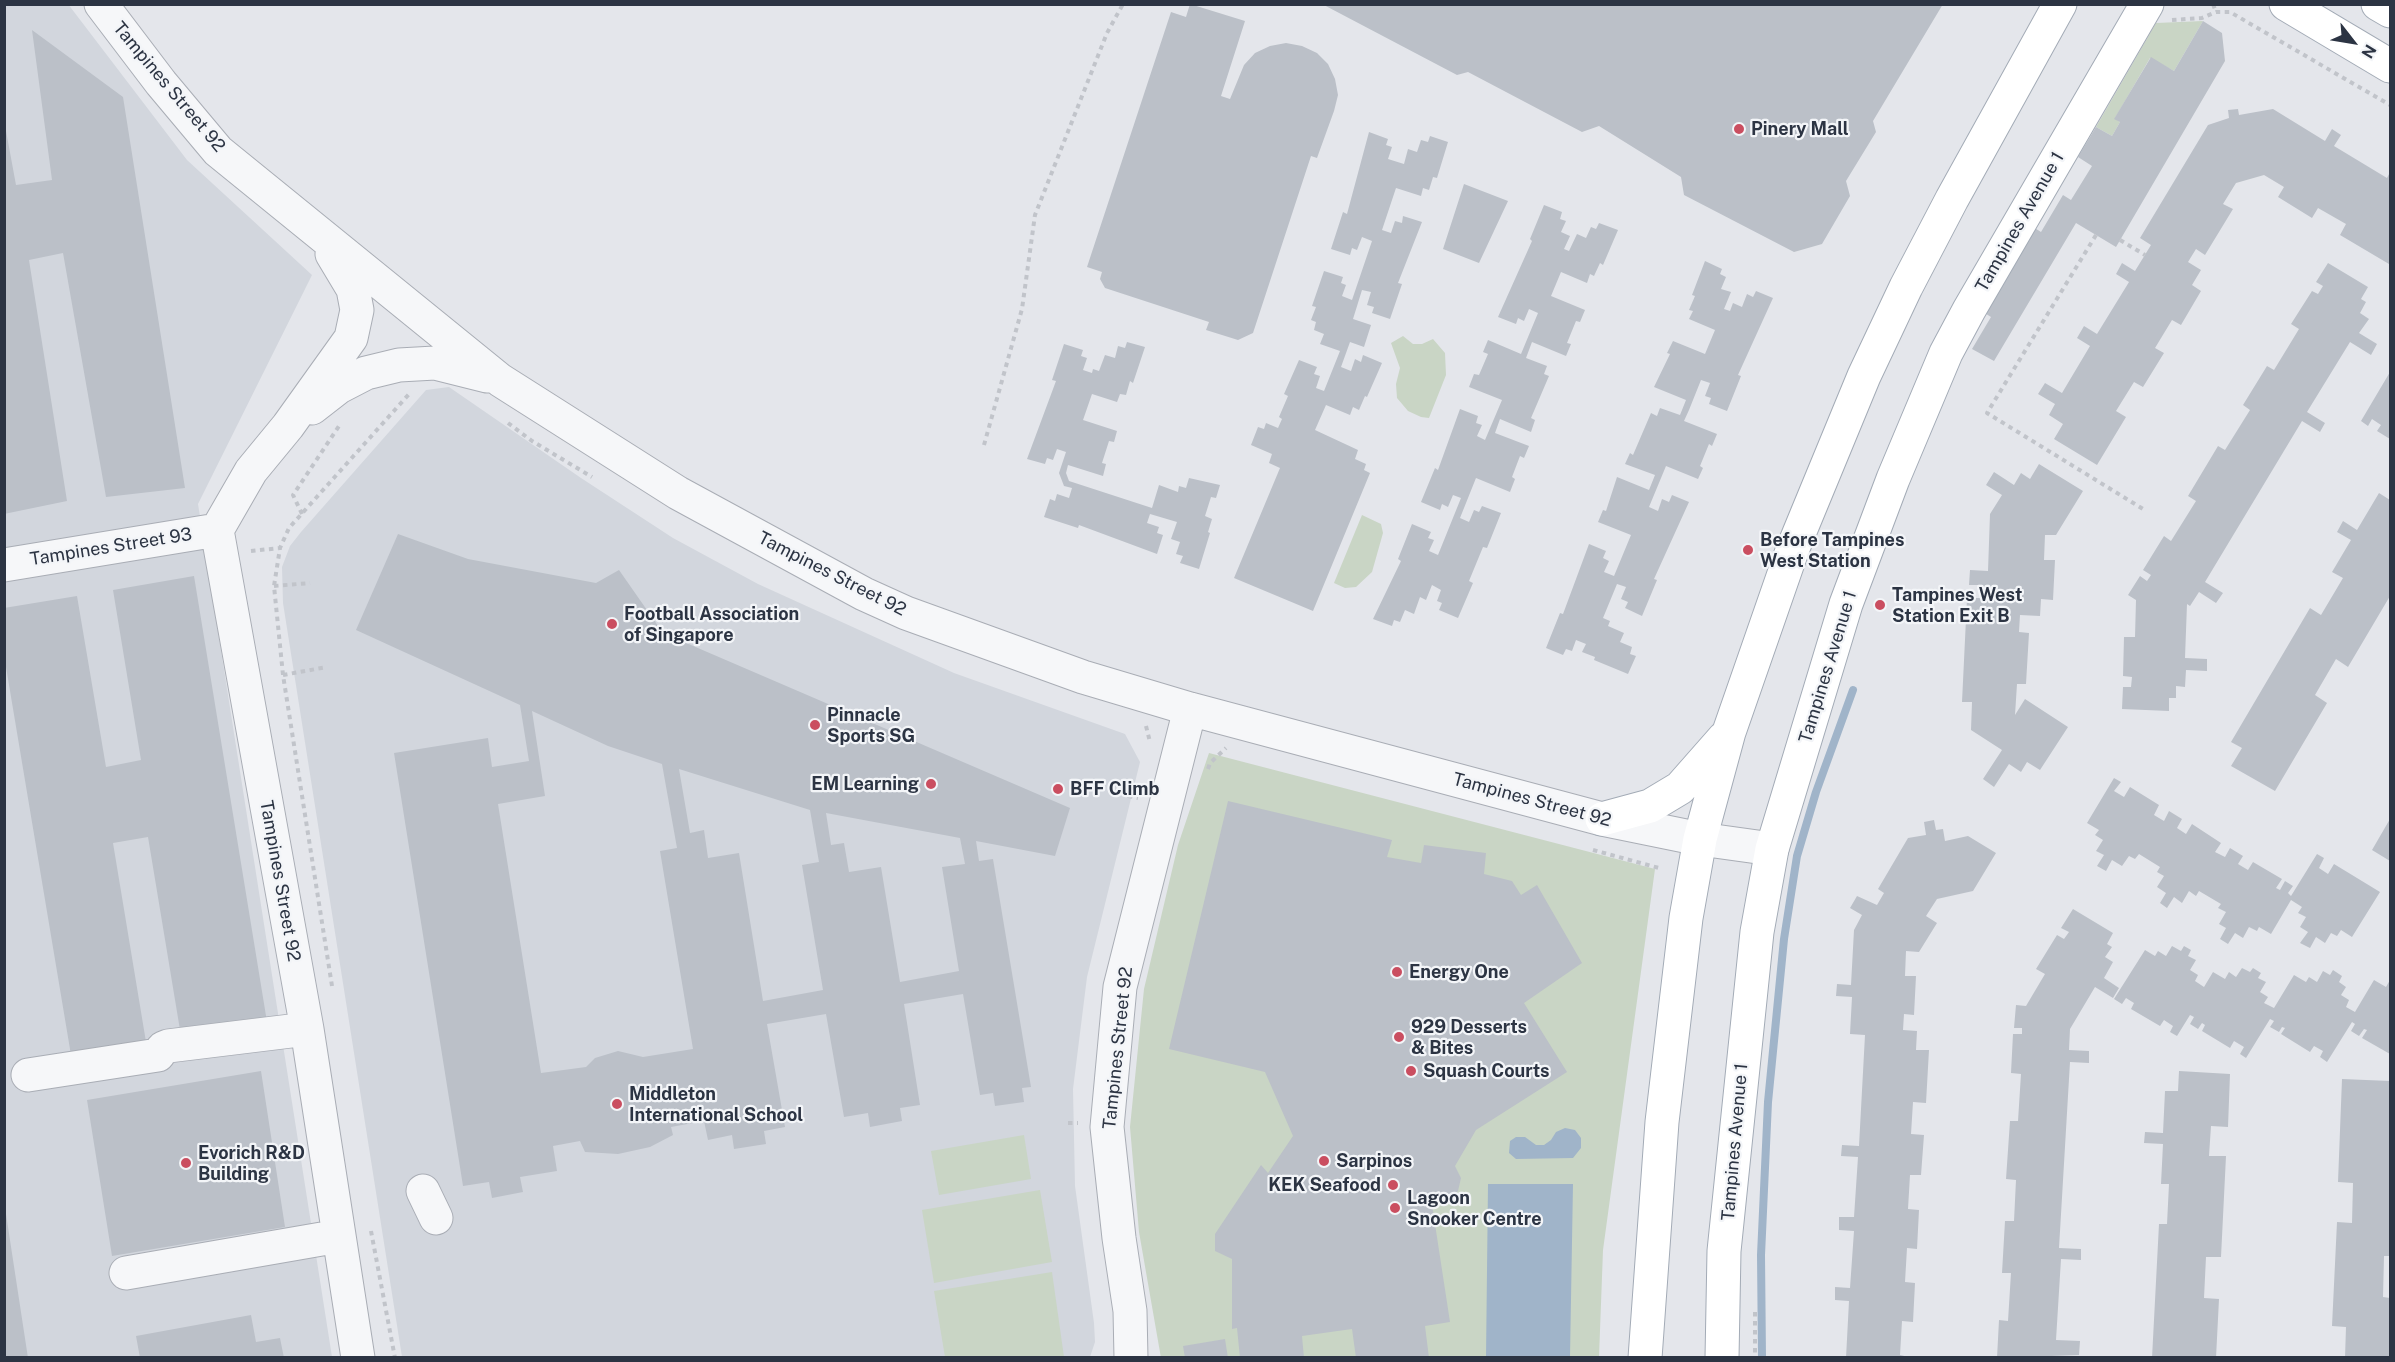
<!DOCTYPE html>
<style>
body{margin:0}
#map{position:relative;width:2395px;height:1362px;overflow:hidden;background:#e4e6eb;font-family:"Public Sans",sans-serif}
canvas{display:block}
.frame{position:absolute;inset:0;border:6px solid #2c3443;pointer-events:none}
.north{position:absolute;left:2323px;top:12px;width:60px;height:60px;-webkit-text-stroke:4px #f3f5f8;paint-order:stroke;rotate:121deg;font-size:16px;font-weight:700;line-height:24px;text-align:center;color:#2c3443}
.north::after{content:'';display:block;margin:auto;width:21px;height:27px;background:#2c3443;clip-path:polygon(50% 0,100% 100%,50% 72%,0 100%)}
</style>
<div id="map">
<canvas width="2395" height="1362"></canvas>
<div class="frame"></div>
<div class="north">N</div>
</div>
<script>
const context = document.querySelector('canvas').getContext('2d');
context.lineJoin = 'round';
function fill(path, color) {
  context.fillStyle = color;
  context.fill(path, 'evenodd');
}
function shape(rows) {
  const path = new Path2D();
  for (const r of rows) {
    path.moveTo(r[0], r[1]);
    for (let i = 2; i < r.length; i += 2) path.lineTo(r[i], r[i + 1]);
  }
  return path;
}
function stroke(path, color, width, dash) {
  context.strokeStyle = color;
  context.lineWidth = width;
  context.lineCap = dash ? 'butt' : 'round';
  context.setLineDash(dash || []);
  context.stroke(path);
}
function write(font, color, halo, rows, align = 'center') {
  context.font = font + ' "Public Sans",sans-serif';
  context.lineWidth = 4.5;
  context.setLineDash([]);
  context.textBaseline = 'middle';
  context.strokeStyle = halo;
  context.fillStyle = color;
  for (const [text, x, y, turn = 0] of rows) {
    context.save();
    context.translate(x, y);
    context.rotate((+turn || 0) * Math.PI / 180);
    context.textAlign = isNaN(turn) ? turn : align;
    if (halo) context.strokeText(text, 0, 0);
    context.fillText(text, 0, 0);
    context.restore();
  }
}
fill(shape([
 [68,4,187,160,312,275,198,504,332,1357,5,1358,4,5],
 [449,387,581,478,673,538,758,584,954,673,1125,734,1140,762,1087,977,1073,1089,1075,1186,1094,1323,1095,1342,1090,1357,402,1357,283,603,282,567,290,546,301,532,426,390]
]), '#d2d6dd');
fill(shape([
 [2203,21,2174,71,2150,58,2115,118,2120,122,2112,136,2096,127,2156,23],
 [1403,336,1413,344,1422,344,1433,339,1445,353,1446,375,1429,418,1421,417,1408,411,1397,398,1396,384,1400,368,1391,343],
 [1362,515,1381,524,1383,533,1372,572,1356,587,1345,588,1334,583],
 [1209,753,1655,869,1603,1250,1599,1357,1161,1358,1139,1232,1130,1127,1144,989,1178,845],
 [1024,1135,1031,1179,939,1195,931,1151],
 [1040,1190,1052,1262,934,1283,922,1210],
 [1052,1272,1064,1357,945,1357,934,1291]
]), '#c9d5c5');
fill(shape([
 [1565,1128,1575,1130,1581,1138,1581,1148,1573,1158,1516,1159,1509,1153,1510,1141,1516,1137,1525,1137,1536,1145,1544,1145,1551,1140,1556,1132],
 [1488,1184,1573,1184,1570,1357,1486,1357]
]), '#a0b4c9');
stroke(shape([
 [1762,1358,1761,1255,1768,1102,1784,939,1797,856,1816,792,1853,690]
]), '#a0b4c9', 8);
fill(shape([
 [1190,4,1245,21,1221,96,1230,99,1244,65,1255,53,1270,46,1286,43,1302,46,1317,53,1328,64,1335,79,1338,95,1334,111,1317,158,1311,156,1253,333,1238,340,1206,330,1209,322,1105,288,1100,279,1102,272,1087,267,1171,12,1186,17],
 [1322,4,1943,4,1873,121,1876,132,1846,181,1850,196,1822,244,1794,252,1684,195,1681,177,1599,126,1582,132,1468,72,1457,75],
 [2203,21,2222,33,2225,61,2116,247,2076,223,1994,361,1972,349,1991,317,1980,310,2030,225,2041,232,2063,195,2071,200,2092,166,2078,157,2096,127,2112,136,2120,122,2114,119,2151,57,2174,71],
 [32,30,123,97,185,488,106,497,63,253,29,260,67,501,4,514,4,120,16,185,52,180],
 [2238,109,2239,115,2273,109,2325,141,2332,129,2341,135,2334,146,2387,178,2390,172,2390,262,2389,264,2340,235,2346,224,2318,208,2312,218,2278,197,2284,187,2264,175,2236,183,2223,204,2233,209,2205,255,2196,249,2188,262,2201,270,2192,285,2201,291,2181,325,2172,320,2155,348,2164,353,2143,387,2134,382,2116,411,2126,417,2097,465,2054,439,2063,424,2049,415,2055,404,2038,394,2045,383,2062,393,2090,346,2077,338,2084,326,2097,334,2129,282,2116,274,2122,263,2135,271,2151,245,2140,238,2208,125,2229,118,2228,110],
 [1369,132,1388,139,1386,145,1392,147,1388,159,1404,164,1408,149,1417,152,1421,140,1428,142,1430,136,1448,142,1437,178,1433,177,1429,190,1423,188,1421,196,1396,188,1382,230,1391,233,1395,221,1402,223,1403,216,1422,222,1398,283,1402,284,1390,319,1372,313,1374,307,1367,305,1371,292,1362,290,1353,319,1371,325,1364,347,1350,342,1341,367,1351,371,1355,359,1361,362,1363,355,1382,363,1367,397,1365,396,1359,410,1353,407,1350,415,1326,405,1315,430,1358,450,1355,459,1366,464,1364,470,1370,473,1313,611,1234,578,1280,468,1269,463,1272,454,1251,445,1258,427,1264,429,1266,423,1278,428,1282,419,1279,417,1288,396,1284,394,1299,360,1317,367,1314,374,1320,376,1316,388,1324,391,1340,351,1320,344,1324,334,1314,330,1316,322,1311,320,1316,307,1312,306,1324,271,1343,277,1341,283,1346,285,1342,296,1352,300,1372,241,1362,237,1357,250,1352,248,1350,255,1331,249,1343,212,1347,214],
 [1464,184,1508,201,1479,263,1443,249],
 [1544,205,1562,212,1560,219,1566,221,1561,232,1570,236,1564,249,1569,251,1577,234,1586,238,1591,227,1596,229,1599,223,1618,230,1603,265,1600,263,1594,276,1590,274,1587,283,1561,272,1551,296,1585,310,1580,322,1576,321,1567,343,1571,344,1566,356,1532,342,1526,358,1547,366,1544,374,1549,376,1531,418,1535,420,1531,432,1500,419,1495,433,1529,446,1524,458,1520,456,1512,477,1515,479,1510,492,1476,478,1460,518,1469,522,1474,510,1479,512,1482,506,1501,513,1487,548,1483,547,1469,581,1473,583,1458,618,1439,610,1442,603,1437,601,1441,590,1432,585,1426,600,1420,597,1414,614,1405,610,1400,622,1394,620,1392,626,1373,619,1401,561,1398,559,1412,524,1431,532,1428,538,1434,540,1429,551,1438,555,1461,498,1453,495,1448,507,1442,504,1440,510,1421,502,1435,468,1438,470,1460,409,1478,416,1476,423,1482,425,1477,436,1485,440,1502,400,1469,387,1474,374,1479,375,1488,354,1483,352,1488,340,1521,354,1538,313,1529,309,1524,321,1518,318,1516,324,1498,317,1532,241,1530,239],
 [1705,261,1722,269,1720,274,1726,277,1721,289,1731,292,1724,309,1730,311,1733,303,1742,307,1747,294,1753,297,1756,291,1773,298,1738,375,1741,376,1727,411,1709,404,1711,398,1705,396,1710,383,1701,380,1689,410,1684,421,1717,434,1712,446,1709,444,1700,466,1703,468,1698,479,1666,466,1649,507,1658,511,1662,499,1669,502,1672,495,1689,502,1654,579,1657,580,1642,616,1625,608,1628,602,1621,599,1626,587,1617,584,1603,618,1610,621,1608,626,1624,633,1620,642,1632,647,1630,654,1636,656,1628,674,1594,660,1595,657,1582,652,1586,644,1576,640,1572,651,1566,649,1563,655,1546,648,1560,613,1563,614,1589,544,1606,551,1603,558,1609,561,1604,572,1614,576,1631,535,1598,522,1603,510,1606,511,1617,477,1649,490,1655,475,1625,464,1630,453,1633,455,1651,413,1657,416,1660,408,1680,415,1686,400,1654,387,1670,354,1667,353,1673,341,1705,354,1715,330,1689,319,1693,311,1689,310,1695,296,1692,295],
 [2328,263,2368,287,2361,299,2366,302,2360,313,2369,319,2359,333,2377,344,2371,355,2350,342,2307,412,2325,423,2320,432,2302,421,2205,582,2223,593,2216,603,2199,592,2190,606,2187,604,2185,658,2207,659,2207,671,2186,670,2185,687,2176,686,2176,698,2169,698,2169,711,2122,709,2123,687,2131,687,2132,677,2123,676,2124,637,2135,637,2136,600,2128,595,2140,576,2147,581,2151,575,2143,570,2164,536,2171,541,2196,501,2188,496,2218,446,2225,450,2250,410,2243,405,2267,366,2274,370,2299,329,2291,324,2312,291,2318,294,2323,286,2316,282],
 [1127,342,1145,347,1133,383,1130,381,1126,395,1120,394,1117,402,1092,394,1083,420,1117,431,1114,442,1109,441,1102,463,1106,464,1103,476,1068,465,1066,473,1069,481,1152,508,1159,485,1178,492,1179,486,1186,488,1189,478,1220,485,1216,498,1211,497,1205,516,1212,519,1208,532,1210,533,1199,569,1180,563,1183,556,1176,554,1180,542,1171,539,1177,522,1150,514,1147,523,1159,527,1157,533,1163,535,1157,554,1079,525,1078,528,1044,517,1050,499,1055,501,1057,494,1069,498,1072,488,1064,486,1059,473,1066,452,1057,449,1053,460,1047,458,1045,464,1027,459,1056,381,1052,380,1064,344,1083,350,1081,356,1087,358,1083,370,1092,373,1093,369,1099,371,1105,355,1115,358,1118,346,1125,348],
 [2390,372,2390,439,2377,431,2381,425,2372,419,2368,426,2361,421],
 [2039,464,2083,491,2056,535,2045,535,2044,560,2055,560,2053,600,2041,599,2040,616,2020,615,2019,632,2029,633,2026,684,2017,684,2015,715,2025,699,2068,727,2040,770,2027,762,2021,772,2009,764,1994,787,1983,779,2002,750,1971,730,1972,702,1962,702,1967,598,1982,598,1983,585,1969,585,1970,570,1988,571,1990,514,2002,495,1986,485,1994,472,2014,485,2021,473,2030,479],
 [2379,493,2390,500,2390,596,2348,667,2336,659,2315,695,2327,703,2275,791,2231,766,2242,748,2231,742,2310,608,2321,615,2343,578,2332,572,2351,540,2337,532,2343,521,2357,530],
 [398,534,468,559,596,583,619,570,663,633,1070,808,1055,856,976,841,979,861,993,859,1031,1087,1022,1088,1024,1102,995,1106,993,1093,980,1095,963,994,904,1004,920,1105,900,1108,902,1121,870,1127,868,1113,844,1117,826,1014,767,1024,785,1127,764,1131,766,1144,734,1149,732,1135,708,1140,704,1121,671,1127,673,1135,650,1147,618,1154,585,1152,580,1141,553,1146,557,1171,520,1177,523,1192,492,1198,489,1182,463,1186,394,753,488,738,492,767,529,761,520,705,356,630],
 [532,711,608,746,662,764,677,848,660,851,693,1049,643,1057,618,1051,595,1058,586,1067,541,1073,498,804,545,796],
 [679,769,810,810,819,862,802,865,823,990,763,1001,739,853,708,858,704,830,690,833],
 [826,813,960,838,965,864,942,867,959,971,900,982,881,867,849,872,844,843,831,845],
 [194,576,268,1028,182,1042,148,837,113,843,147,1048,72,1061,4,655,4,608,77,596,106,767,141,760,113,590],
 [2114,778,2121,782,2114,791,2124,797,2130,787,2159,805,2154,815,2164,821,2169,811,2182,819,2177,828,2186,834,2192,824,2221,843,2215,852,2225,857,2230,848,2243,856,2238,864,2248,870,2253,862,2282,879,2276,888,2280,890,2285,881,2293,886,2288,893,2291,896,2317,854,2324,858,2319,868,2328,874,2334,864,2380,892,2352,937,2341,930,2337,936,2331,933,2325,943,2316,937,2310,948,2300,943,2308,932,2300,927,2306,917,2298,913,2302,907,2291,900,2271,934,2259,927,2257,931,2249,927,2243,938,2235,933,2228,944,2220,939,2226,928,2219,924,2226,912,2218,908,2221,904,2199,891,2196,896,2189,891,2182,903,2174,897,2167,908,2160,903,2166,893,2157,887,2164,876,2157,872,2160,867,2139,854,2135,859,2129,856,2122,866,2112,860,2106,871,2097,866,2104,855,2096,851,2103,840,2095,835,2099,830,2087,823],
 [1228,801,1392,840,1387,857,1421,863,1424,845,1486,853,1484,874,1512,881,1521,895,1537,885,1582,963,1524,1003,1567,1072,1476,1130,1455,1166,1461,1178,1458,1191,1449,1199,1443,1201,1431,1198,1450,1322,1425,1326,1429,1358,1356,1358,1352,1329,1302,1336,1304,1358,1240,1358,1237,1328,1232,1329,1232,1259,1215,1251,1215,1234,1261,1165,1268,1173,1293,1136,1265,1072,1169,1049],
 [2390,819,2390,861,2372,850],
 [1934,820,1936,830,1943,829,1945,841,1968,836,1996,853,1973,891,1937,899,1926,916,1937,923,1919,952,1906,951,1905,976,1916,976,1914,1015,1904,1014,1903,1030,1917,1031,1916,1050,1929,1050,1926,1103,1913,1102,1911,1134,1924,1135,1921,1175,1910,1175,1908,1209,1919,1210,1917,1249,1907,1248,1905,1282,1915,1283,1913,1322,1902,1321,1900,1355,1913,1358,1846,1358,1849,1301,1835,1300,1835,1287,1850,1288,1854,1231,1839,1230,1839,1217,1854,1217,1858,1157,1841,1156,1842,1145,1859,1146,1865,1035,1850,1034,1852,997,1836,996,1837,984,1851,985,1854,930,1862,915,1850,908,1857,896,1877,905,1884,893,1878,889,1908,838,1926,835,1924,822],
 [2073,909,2113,933,2107,944,2112,947,2105,957,2113,962,2104,978,2119,988,2113,998,2095,987,2070,1029,2069,1050,2089,1051,2089,1063,2070,1062,2059,1248,2081,1249,2081,1260,2061,1259,2056,1340,2080,1341,2079,1355,1997,1358,1999,1320,2008,1321,2011,1273,2002,1273,2005,1221,2014,1221,2016,1180,2006,1179,2010,1121,2018,1121,2021,1074,2011,1073,2013,1034,2022,1034,2022,1028,2014,1028,2016,1005,2026,1006,2045,974,2036,969,2057,935,2064,939,2069,932,2061,928],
 [2172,946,2181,951,2184,946,2191,950,2188,956,2196,960,2190,970,2198,975,2195,981,2204,987,2213,972,2225,979,2229,972,2236,977,2242,968,2250,972,2253,968,2261,973,2258,978,2266,982,2260,992,2268,997,2264,1003,2274,1008,2294,975,2306,982,2309,977,2317,982,2323,971,2330,975,2333,970,2342,976,2339,982,2346,987,2341,995,2349,1000,2346,1007,2355,1012,2374,980,2386,987,2390,980,2390,1054,2362,1038,2367,1030,2364,1029,2359,1036,2351,1031,2355,1024,2352,1022,2327,1062,2320,1057,2323,1051,2314,1046,2310,1052,2281,1034,2285,1028,2282,1027,2279,1032,2270,1027,2274,1021,2270,1019,2246,1058,2240,1054,2244,1047,2234,1041,2230,1048,2202,1031,2205,1025,2202,1023,2198,1029,2190,1024,2194,1017,2190,1015,2177,1036,2170,1032,2173,1026,2164,1020,2160,1026,2131,1009,2134,1003,2126,998,2122,1004,2114,999,2145,950,2155,956,2158,951,2166,956],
 [261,1071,285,1227,112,1256,87,1100],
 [2179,1071,2230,1074,2228,1127,2211,1126,2209,1156,2226,1156,2221,1257,2206,1257,2204,1298,2219,1299,2216,1358,2152,1358,2159,1224,2167,1224,2169,1184,2161,1184,2163,1144,2144,1143,2145,1132,2163,1133,2165,1091,2178,1091],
 [2342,1079,2390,1081,2390,1256,2384,1256,2383,1297,2390,1298,2390,1358,2345,1358,2346,1327,2332,1326,2337,1222,2352,1223,2353,1183,2338,1182],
 [4,1214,6,1214,28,1358,4,1358],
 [251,1315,256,1342,280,1338,284,1358,140,1358,136,1336],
 [1225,1339,1228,1358,1185,1358,1183,1346]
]), '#bbc0c8');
const minor = shape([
 [101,4,161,83,218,151,500,380,678,493,864,594,906,613,1083,677,1190,709,1602,819,1700,839,1772,849],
 [332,254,353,289,357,310,351,338,288,426,251,471,217,530,307,1029,358,1358],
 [312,408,339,387,366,373,399,365,435,363,487,376],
 [4,565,217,530],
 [28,1075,158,1055,163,1048,168,1046,307,1029],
 [423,1191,436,1218],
 [126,1273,339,1236],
 [1131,1358,1130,1311,1119,1238,1107,1127,1120,987,1190,709]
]);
const major = shape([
 [2286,4,2390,66],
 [2378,4,2390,11],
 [1602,819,1650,806,1680,788,1724,738],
 [1645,1358,1662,1122,1686,918,1700,839,1729,732,1793,548,1864,376,1906,287,1952,199,2060,4],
 [1722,1358,1724,1251,1757,932,1772,849,1846,604,1893,479,1946,353,1969,310,2147,4]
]);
stroke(minor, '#a9adb5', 35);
stroke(major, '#a3abb6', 35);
stroke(shape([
 [2213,4,2216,12],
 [2172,20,2202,18,2216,12,2230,12,2390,105],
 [2096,235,1987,413,2143,509],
 [2120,240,2145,255],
 [508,423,532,441,592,477],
 [984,445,1022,309,1035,215,1107,33,1123,4],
 [302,514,293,495,339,426],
 [251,551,280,548],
 [274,586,310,583],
 [283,675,327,667],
 [1146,726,1150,742],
 [1208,769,1210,763,1226,748],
 [1128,796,1138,798],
 [1593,850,1659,868],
 [332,986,283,675,274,586,280,548,289,528,410,393],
 [1068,1123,1078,1123],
 [371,1231,395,1358],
 [1755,1312,1755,1358]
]), '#c1c4ca', 4, [4.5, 4.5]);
stroke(minor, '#f6f7f9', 33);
stroke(major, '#fff', 33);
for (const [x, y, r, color] of [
 [1739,129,6,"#ca4e60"],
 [1748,550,6,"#ca4e60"],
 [1880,605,6,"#ca4e60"],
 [612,624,6,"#ca4e60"],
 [815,725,6,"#ca4e60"],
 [931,784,6,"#ca4e60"],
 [1058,789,6,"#ca4e60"],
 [1397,972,6,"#ca4e60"],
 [1399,1037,6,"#ca4e60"],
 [1411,1071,6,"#ca4e60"],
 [617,1104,6,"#ca4e60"],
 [1324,1161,6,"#ca4e60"],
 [186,1163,6,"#ca4e60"],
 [1393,1185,6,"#ca4e60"],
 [1395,1208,6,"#ca4e60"]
]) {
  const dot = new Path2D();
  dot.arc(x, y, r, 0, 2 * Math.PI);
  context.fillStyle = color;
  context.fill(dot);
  stroke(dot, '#f3f5f8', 2);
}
write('18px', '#2c3443', '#f3f5f8', [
 ["Tampines Street 92",169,87,50],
 ["Tampines Avenue 1",2020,222,-60],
 ["Tampines Street 93",111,547,-9],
 ["Tampines Street 92",832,574,27],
 ["Tampines Avenue 1",1828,667,-73],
 ["Tampines Street 92",1532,800,15],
 ["Tampines Street 92",280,881,80],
 ["Tampines Street 92",1118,1048,-84],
 ["Tampines Avenue 1",1735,1142,-85]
]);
write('bold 18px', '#2c3443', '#f3f5f8', [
 ["Pinery Mall",1751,129],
 ["Before Tampines",1760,540],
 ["West Station",1760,561],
 ["Tampines West",1892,595],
 ["Station Exit B",1892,616],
 ["Football Association",624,614],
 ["of Singapore",624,635],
 ["Pinnacle",827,715],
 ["Sports SG",827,736],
 ["EM Learning",919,784,"right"],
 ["BFF Climb",1070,789],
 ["Energy One",1409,972],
 ["929 Desserts",1411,1027],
 ["& Bites",1411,1048],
 ["Squash Courts",1423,1071],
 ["Middleton",629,1094],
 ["International School",629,1115],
 ["Evorich R&D",198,1153],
 ["Building",198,1174],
 ["Sarpinos",1336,1161],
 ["KEK Seafood",1381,1185,"right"],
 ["Lagoon",1407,1198],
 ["Snooker Centre",1407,1219]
], 'left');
</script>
